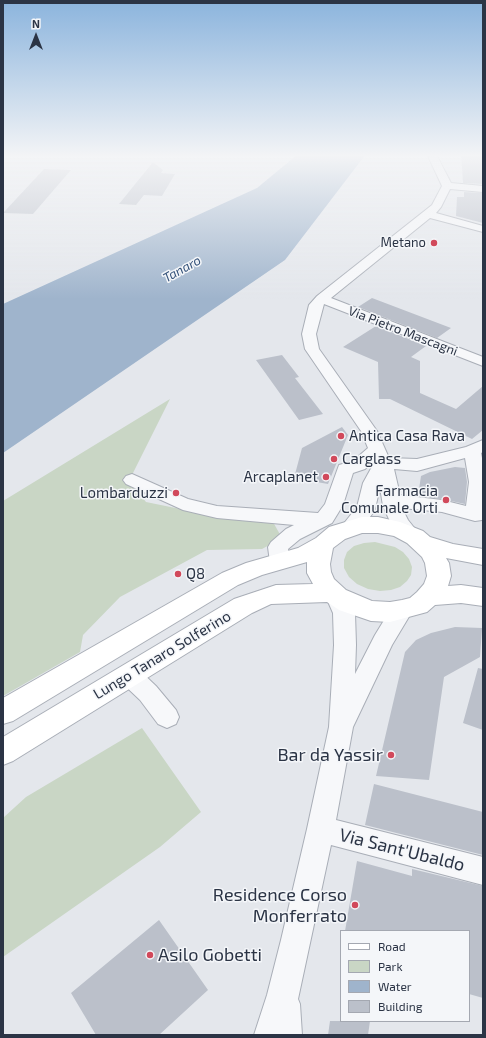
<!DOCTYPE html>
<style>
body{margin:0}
#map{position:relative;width:486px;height:1038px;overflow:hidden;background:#e4e7ec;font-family:"Exo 2",sans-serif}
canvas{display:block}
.frame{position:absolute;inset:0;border:4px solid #2b3445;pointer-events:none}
.legend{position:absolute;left:340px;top:930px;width:130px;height:92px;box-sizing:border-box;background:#f4f6f9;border:1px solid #a4a8b1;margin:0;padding:5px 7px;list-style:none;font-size:12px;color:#2b3445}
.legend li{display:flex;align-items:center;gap:8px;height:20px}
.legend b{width:20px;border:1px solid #a4a8b1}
.north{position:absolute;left:16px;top:16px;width:40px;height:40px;-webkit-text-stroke:3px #f4f6f9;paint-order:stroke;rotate:0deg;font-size:11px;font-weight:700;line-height:16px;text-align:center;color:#2b3445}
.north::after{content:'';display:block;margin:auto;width:14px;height:18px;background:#2b3445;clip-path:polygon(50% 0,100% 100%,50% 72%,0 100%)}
</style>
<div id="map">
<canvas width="486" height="1038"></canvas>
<div class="frame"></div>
<ul class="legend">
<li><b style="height:5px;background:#fff"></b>Road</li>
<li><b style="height:11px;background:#c9d6c5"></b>Park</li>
<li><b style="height:11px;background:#9fb4cc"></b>Water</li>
<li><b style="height:11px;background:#bbc0ca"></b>Building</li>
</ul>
<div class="north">N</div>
</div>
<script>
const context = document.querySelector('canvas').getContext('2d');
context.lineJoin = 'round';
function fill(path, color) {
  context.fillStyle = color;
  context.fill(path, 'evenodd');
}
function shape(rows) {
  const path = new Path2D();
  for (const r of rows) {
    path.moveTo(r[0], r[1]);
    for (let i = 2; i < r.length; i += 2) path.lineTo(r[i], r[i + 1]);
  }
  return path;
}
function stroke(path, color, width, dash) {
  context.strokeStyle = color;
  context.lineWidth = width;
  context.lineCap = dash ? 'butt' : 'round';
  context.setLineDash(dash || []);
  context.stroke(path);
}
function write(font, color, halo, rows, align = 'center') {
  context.font = font + ' "Exo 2",sans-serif';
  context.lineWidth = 3;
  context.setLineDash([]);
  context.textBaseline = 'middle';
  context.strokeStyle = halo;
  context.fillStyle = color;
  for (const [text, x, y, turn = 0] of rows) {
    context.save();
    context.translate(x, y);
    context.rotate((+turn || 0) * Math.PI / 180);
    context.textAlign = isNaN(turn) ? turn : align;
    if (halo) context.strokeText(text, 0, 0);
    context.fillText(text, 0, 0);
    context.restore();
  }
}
fill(shape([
 [170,399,129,481,146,502,200,513,273,522,282,538,262,549,207,550,120,597,83,635,80,652,3,696,3,501],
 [375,542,395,547,403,552,409,559,412,567,411,575,407,581,400,587,391,590,380,591,368,589,357,584,349,577,344,568,344,560,347,552,354,546,364,543],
 [142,728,201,812,160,847,3,957,3,818,26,797]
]), '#c9d6c5');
fill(shape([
 [298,154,366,154,285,260,3,453,3,304,257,188]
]), '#9fb4cc');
fill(shape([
 [461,154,483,154,483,184,463,183],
 [153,162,163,170,161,173,175,174,162,196,144,195,136,205,119,204],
 [44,169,71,170,33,214,3,213],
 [464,192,483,193,483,223,456,216,457,197,464,197],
 [372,298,451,328,437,338,358,307],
 [376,326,426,346,411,357,420,361,420,393,456,409,483,386,483,430,472,439,390,399,379,399,378,362,343,347],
 [282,355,299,377,295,378,323,414,299,420,256,360],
 [342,427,348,435,328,484,294,478,302,448],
 [455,467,465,468,467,482,465,504,442,499,418,496,421,476,430,472],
 [455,627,482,628,480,657,444,677,429,780,376,776,405,652,416,640,431,633],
 [478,668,483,669,483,730,463,723],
 [374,784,483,812,483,855,365,825],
 [357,861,412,876,412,869,483,886,483,998,469,994,469,931,345,931],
 [159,920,208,990,159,1035,96,1035,71,993],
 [330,1021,370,1021,368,1035,328,1035]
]), '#bbc0ca');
const minor = shape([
 [427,154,436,154,451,183,483,186,483,192,450,189,441,207,436,213,483,226,483,232,430,218,331,298,483,357,483,366,324,304,316,334,319,349,377,431,389,458,417,459,466,447,483,440,483,452,481,453,483,463,483,517,482,520,475,521,442,512,402,508,408,520,420,535,417,540,410,542,403,540,393,528,383,506,380,487,375,509,373,513,358,532,351,534,344,532,341,527,357,507,363,483,374,463,374,461,365,469,353,473,343,505,332,523,300,539,288,549,290,562,287,567,280,569,273,567,270,562,268,547,271,542,286,529,294,525,217,518,183,510,126,484,123,480,126,476,132,474,188,499,217,506,318,513,325,504,339,465,353,461,368,448,361,431,305,349,302,334,309,305,317,296,432,205,442,186,427,154],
 [465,458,469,482,466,506,442,500,400,495,394,469,417,471,465,458],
 [337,589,344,591,355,613,356,645,355,674,375,635,394,604,402,602,410,604,413,610,392,645,353,727,336,820,483,857,483,885,331,845,298,999,300,1004,302,1035,254,1035,267,995,281,940,307,829,329,727,334,645,333,613,326,597,330,591,337,589],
 [129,665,137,668,156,686,176,710,179,717,176,724,167,728,158,724,140,700,121,682,117,675,121,668,129,665]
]);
const secondary = shape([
 [362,517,378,517,400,522,423,531,430,537,453,544,483,549,483,565,446,558,449,563,451,576,448,586,461,585,483,588,483,606,461,603,435,605,427,612,390,622,371,621,339,610,327,602,271,604,252,613,13,761,3,765,3,737,234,599,276,585,313,584,307,573,307,562,262,575,238,585,13,721,3,724,3,698,222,573,246,563,298,548,316,538,329,527,362,517],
 [362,533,378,533,394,536,407,543,422,557,425,563,427,576,424,584,417,592,410,598,402,600,390,602,372,601,346,590,334,579,331,572,330,564,333,548,345,539,362,533]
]);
stroke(minor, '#a9aeb7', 2);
stroke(secondary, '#a9aeb7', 2);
fill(minor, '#f7f8fa');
fill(secondary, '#fff');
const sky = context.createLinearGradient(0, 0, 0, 299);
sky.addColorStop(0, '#8bb4dd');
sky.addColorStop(0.52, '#f3f4f6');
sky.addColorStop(1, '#f3f4f600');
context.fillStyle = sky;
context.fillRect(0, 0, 486, 299);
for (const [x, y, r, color] of [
 [434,243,4,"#d1495b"],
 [341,436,4,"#d1495b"],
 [334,459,4,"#d1495b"],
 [326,477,4,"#d1495b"],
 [176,493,4,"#d1495b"],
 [446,500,4,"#d1495b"],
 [178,574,4,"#d1495b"],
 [391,755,4,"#d1495b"],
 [355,905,4,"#d1495b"],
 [150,955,4,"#d1495b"]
]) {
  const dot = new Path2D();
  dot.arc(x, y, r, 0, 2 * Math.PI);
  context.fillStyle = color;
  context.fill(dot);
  stroke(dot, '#f4f6f9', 1.5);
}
write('13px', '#2b3445', '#f4f6f9', [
 ["Metano",426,243]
], 'right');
write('italic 13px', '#34527a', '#f4f6f9', [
 ["Tanaro",182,269,-29]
]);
write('13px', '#2b3445', '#f4f6f9', [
 ["Via Pietro Mascagni",403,331,21]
]);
write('15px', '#2b3445', '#f4f6f9', [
 ["Antica Casa Rava",349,436],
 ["Carglass",342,459],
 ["Arcaplanet",318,477,"right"],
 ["Farmacia",438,491,"right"],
 ["Comunale Orti",438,508,"right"],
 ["Lombarduzzi",168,493,"right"],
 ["Q8",186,574]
], 'left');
write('15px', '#2b3445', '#f4f6f9', [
 ["Lungo Tanaro Solferino",162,655,-31]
]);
write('18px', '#2b3445', '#f4f6f9', [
 ["Bar da Yassir",383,755],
 ["Residence Corso",347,895],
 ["Monferrato",347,916],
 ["Asilo Gobetti",158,955,"left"]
], 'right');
write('18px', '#2b3445', '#f4f6f9', [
 ["Via Sant'Ubaldo",402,850,14]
]);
</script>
